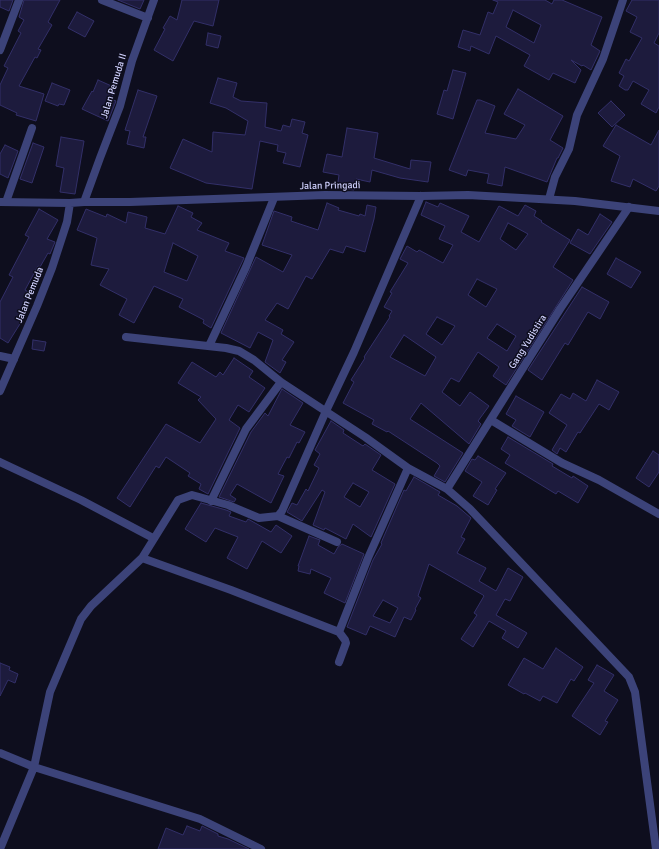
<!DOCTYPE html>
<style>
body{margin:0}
canvas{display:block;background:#0e0e1e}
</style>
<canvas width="659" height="849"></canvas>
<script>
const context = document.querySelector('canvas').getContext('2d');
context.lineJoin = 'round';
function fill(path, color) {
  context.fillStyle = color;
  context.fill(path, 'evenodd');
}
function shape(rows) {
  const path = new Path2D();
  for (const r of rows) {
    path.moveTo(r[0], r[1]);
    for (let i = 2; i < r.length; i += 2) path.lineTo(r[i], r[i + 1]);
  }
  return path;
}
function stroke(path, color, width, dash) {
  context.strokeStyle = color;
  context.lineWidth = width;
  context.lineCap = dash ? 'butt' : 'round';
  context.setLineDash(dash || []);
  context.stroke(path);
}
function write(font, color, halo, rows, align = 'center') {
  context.font = font + ' Signika,sans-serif';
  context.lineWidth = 3;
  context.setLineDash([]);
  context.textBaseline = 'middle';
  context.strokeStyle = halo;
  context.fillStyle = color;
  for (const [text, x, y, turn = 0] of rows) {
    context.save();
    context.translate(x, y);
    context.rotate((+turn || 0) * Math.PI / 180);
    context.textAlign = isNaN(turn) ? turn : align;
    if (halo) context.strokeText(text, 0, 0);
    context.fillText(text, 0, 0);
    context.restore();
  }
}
const building = shape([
 [0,0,13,0,9,11,0,7,0,0],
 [24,0,60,0,48,22,52,25,38,49,41,50,37,58,35,57,19,86,44,94,36,121,16,115,17,113,0,105,0,85,8,68,4,66,21,33,18,31,24,20,19,17,24,0],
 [118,0,144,0,140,9,118,0],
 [182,0,219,0,213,26,194,21,173,61,154,50,165,29,163,28,170,16,177,20,182,0],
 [493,0,545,0,552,4,554,0,562,0,602,17,591,45,600,51,591,70,583,65,582,66,571,60,581,70,575,83,553,73,549,80,524,66,530,55,496,36,489,54,471,46,470,51,458,47,463,30,480,35,488,12,493,14,498,2,493,0],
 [513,10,541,25,534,43,506,27,513,10],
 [632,0,659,0,659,33,654,43,659,46,659,107,656,113,641,104,649,90,633,81,628,90,625,90,619,86,624,76,619,73,626,59,629,61,642,38,630,32,637,17,626,11,632,0],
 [77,12,94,21,85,37,68,28,77,12],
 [208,33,221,36,218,48,206,45,208,33],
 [453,70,466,73,453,119,437,114,444,90,447,91,453,70],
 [218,78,237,83,233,97,241,101,267,103,265,127,281,131,283,125,290,127,292,119,305,122,302,133,308,135,300,167,283,163,286,153,277,151,278,145,260,141,252,189,206,183,170,168,183,139,212,152,213,132,245,135,248,121,226,108,210,103,218,78],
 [98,80,116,88,111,99,116,101,108,121,82,109,92,91,93,92,98,80],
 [52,83,70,90,64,105,59,104,58,106,45,101,52,83],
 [518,89,563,116,550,140,563,148,558,158,557,158,547,182,505,167,502,186,487,183,489,174,468,170,466,176,449,170,477,100,480,100,495,106,485,133,516,139,525,125,504,114,518,89],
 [138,90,157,96,143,137,146,137,144,148,127,144,130,131,125,130,138,90],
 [611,101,625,115,612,127,598,113,611,101],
 [616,125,651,145,659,130,659,186,656,191,633,179,630,187,611,181,620,156,603,146,616,125],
 [347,128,378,133,374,158,410,169,411,160,431,162,428,182,400,178,372,170,370,182,356,179,354,190,337,188,339,175,323,172,327,154,342,157,347,128],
 [61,137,84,141,75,194,60,192,64,168,56,166,61,137],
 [33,143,44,147,32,183,20,179,33,143],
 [5,145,18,151,8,178,0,174,0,154,5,145],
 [426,202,438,207,440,203,469,216,461,232,479,242,499,206,518,216,525,205,536,211,534,216,542,221,541,222,570,240,553,267,573,280,506,385,493,376,499,367,478,352,459,382,451,378,442,392,460,406,470,392,489,406,478,421,481,424,469,444,421,403,410,419,463,453,445,482,434,476,440,466,437,463,388,431,387,432,372,424,374,420,343,403,354,382,351,380,365,358,364,357,390,317,389,316,392,311,384,307,392,293,390,292,408,263,400,259,407,246,417,252,419,250,443,263,453,245,439,239,445,226,421,215,426,202],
 [508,223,528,234,516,250,500,239,508,223],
 [477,279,497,289,486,307,468,295,477,279],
 [437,317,455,326,442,345,426,334,437,317],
 [497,324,516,336,507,351,487,338,497,324],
 [404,335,436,357,425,376,390,357,404,335],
 [327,203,339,208,338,210,359,216,360,214,365,216,367,205,376,207,374,219,365,252,346,246,343,253,330,249,312,279,306,276,288,309,277,303,265,320,283,330,281,334,294,342,282,360,286,362,280,373,265,362,273,340,258,332,250,348,221,333,256,257,283,272,292,255,262,245,274,211,292,217,291,221,318,230,327,203],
 [178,206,193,213,191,217,202,223,197,230,229,243,225,251,244,258,211,328,203,323,204,320,179,307,183,299,154,286,134,323,119,315,127,299,100,285,109,269,91,265,97,238,77,230,86,209,106,217,107,214,126,223,128,212,147,217,145,228,165,234,178,206],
 [173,243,198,256,187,281,164,272,173,243],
 [39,209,58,220,47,239,55,242,50,254,48,253,40,267,38,266,25,290,30,293,18,316,23,319,8,343,0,338,0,302,13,277,9,275,29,237,25,235,39,209],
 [600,214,612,222,590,254,570,243,578,229,588,235,600,214],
 [616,258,641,272,631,288,607,274,616,258],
 [582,287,609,302,600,319,588,312,568,345,565,343,542,380,528,370,582,287],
 [33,340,46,342,44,351,32,349,33,340],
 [234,358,253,371,249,377,265,388,249,412,238,405,229,420,240,428,208,494,199,489,201,484,188,476,190,473,166,457,159,468,156,466,130,507,117,498,166,424,200,443,216,419,198,400,201,397,178,383,192,362,216,377,220,372,223,375,234,358],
 [597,380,619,392,609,410,599,404,580,433,578,432,566,452,560,448,557,454,552,450,567,425,549,413,561,394,570,399,573,393,586,401,597,380],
 [282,389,303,403,290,425,305,432,299,443,297,442,289,458,287,457,278,474,284,476,271,503,237,484,230,495,236,499,234,502,219,497,251,432,265,413,268,416,282,389],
 [516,396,544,412,530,437,512,426,516,420,506,414,516,396],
 [331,421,344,430,343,433,363,446,365,444,381,455,372,470,395,484,371,537,353,524,346,539,325,528,324,530,313,525,325,492,322,490,302,521,287,512,292,503,297,505,306,489,308,491,319,468,314,465,320,454,315,450,331,421],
 [353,483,369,492,360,507,344,497,353,483],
 [508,437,553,464,552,466,572,478,573,476,588,486,578,503,558,491,556,494,505,463,510,455,501,449,508,437],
 [653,451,659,455,659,472,649,487,636,478,653,451],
 [478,456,506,473,495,489,497,490,488,505,473,496,482,482,465,471,472,459,475,460,478,456],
 [414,477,440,492,438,495,457,506,471,518,461,537,465,539,457,553,486,568,479,581,496,591,508,568,523,577,510,601,505,599,496,615,527,633,518,648,502,638,506,631,489,621,473,647,461,639,477,615,474,613,484,596,483,595,429,564,418,596,421,598,415,609,416,610,411,620,404,617,395,637,370,626,366,635,347,627,373,560,382,544,381,543,404,490,406,491,414,477],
 [383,600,398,608,390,623,373,616,383,600],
 [201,503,226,510,231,512,229,516,246,522,248,519,271,532,276,525,292,536,281,553,262,541,247,569,227,558,238,537,215,528,206,542,185,529,201,503],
 [309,536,320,540,318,545,334,554,338,547,342,544,364,554,345,603,324,593,331,578,311,569,310,574,298,571,299,566,298,566,309,536],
 [556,648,583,667,574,681,571,679,557,703,543,696,540,701,525,693,524,694,508,685,524,658,543,669,556,648],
 [0,663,10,667,9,670,18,674,15,683,8,680,0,696,0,663],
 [597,665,614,675,604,691,618,700,605,721,608,722,600,735,572,716,594,683,588,680,597,665],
 [187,826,200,831,202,826,218,834,218,836,228,839,249,849,158,849,166,828,183,835,187,826]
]);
fill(building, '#1d1b3d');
stroke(building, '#322f68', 1);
stroke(shape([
 [102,0,148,18],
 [0,50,19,0],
 [549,199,555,177,569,149,577,115,603,59,623,0],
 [6,202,32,128],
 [84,202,100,158,120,106,132,61,154,0],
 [126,337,226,348,239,351,254,360,281,382,365,437,408,468,447,489,470,509,629,677,635,692,656,849],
 [209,346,246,267,274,198],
 [0,356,14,359],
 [491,420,562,463,599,480,659,514],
 [0,462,81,500,153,538],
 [447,489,560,309,629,207],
 [211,501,246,429,281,382],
 [278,516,337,542],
 [142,558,231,590,339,632,345,640,346,643,339,662],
 [339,632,368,558,408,468],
 [0,753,34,767,200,819,261,849],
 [0,849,34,767,50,692,81,619,91,606,142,558,178,500,192,495,228,505,259,518,278,516,282,511,326,411,354,352,421,196]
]), '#3c4379', 8);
stroke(shape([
 [0,202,70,203,84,202,130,202,325,195,421,196,468,195,575,201,659,211],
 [0,391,37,306,52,268,67,222,70,203]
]), '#3c4379', 8);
write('10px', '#cecffb', '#0e0e1e', [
 ["Jalan Pemuda II",114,86,-73],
 ["Jalan Pringadi",330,186,-1],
 ["Jalan Pemuda",30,295,-68],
 ["Gang Yudistira",528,342,-58]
]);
</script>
